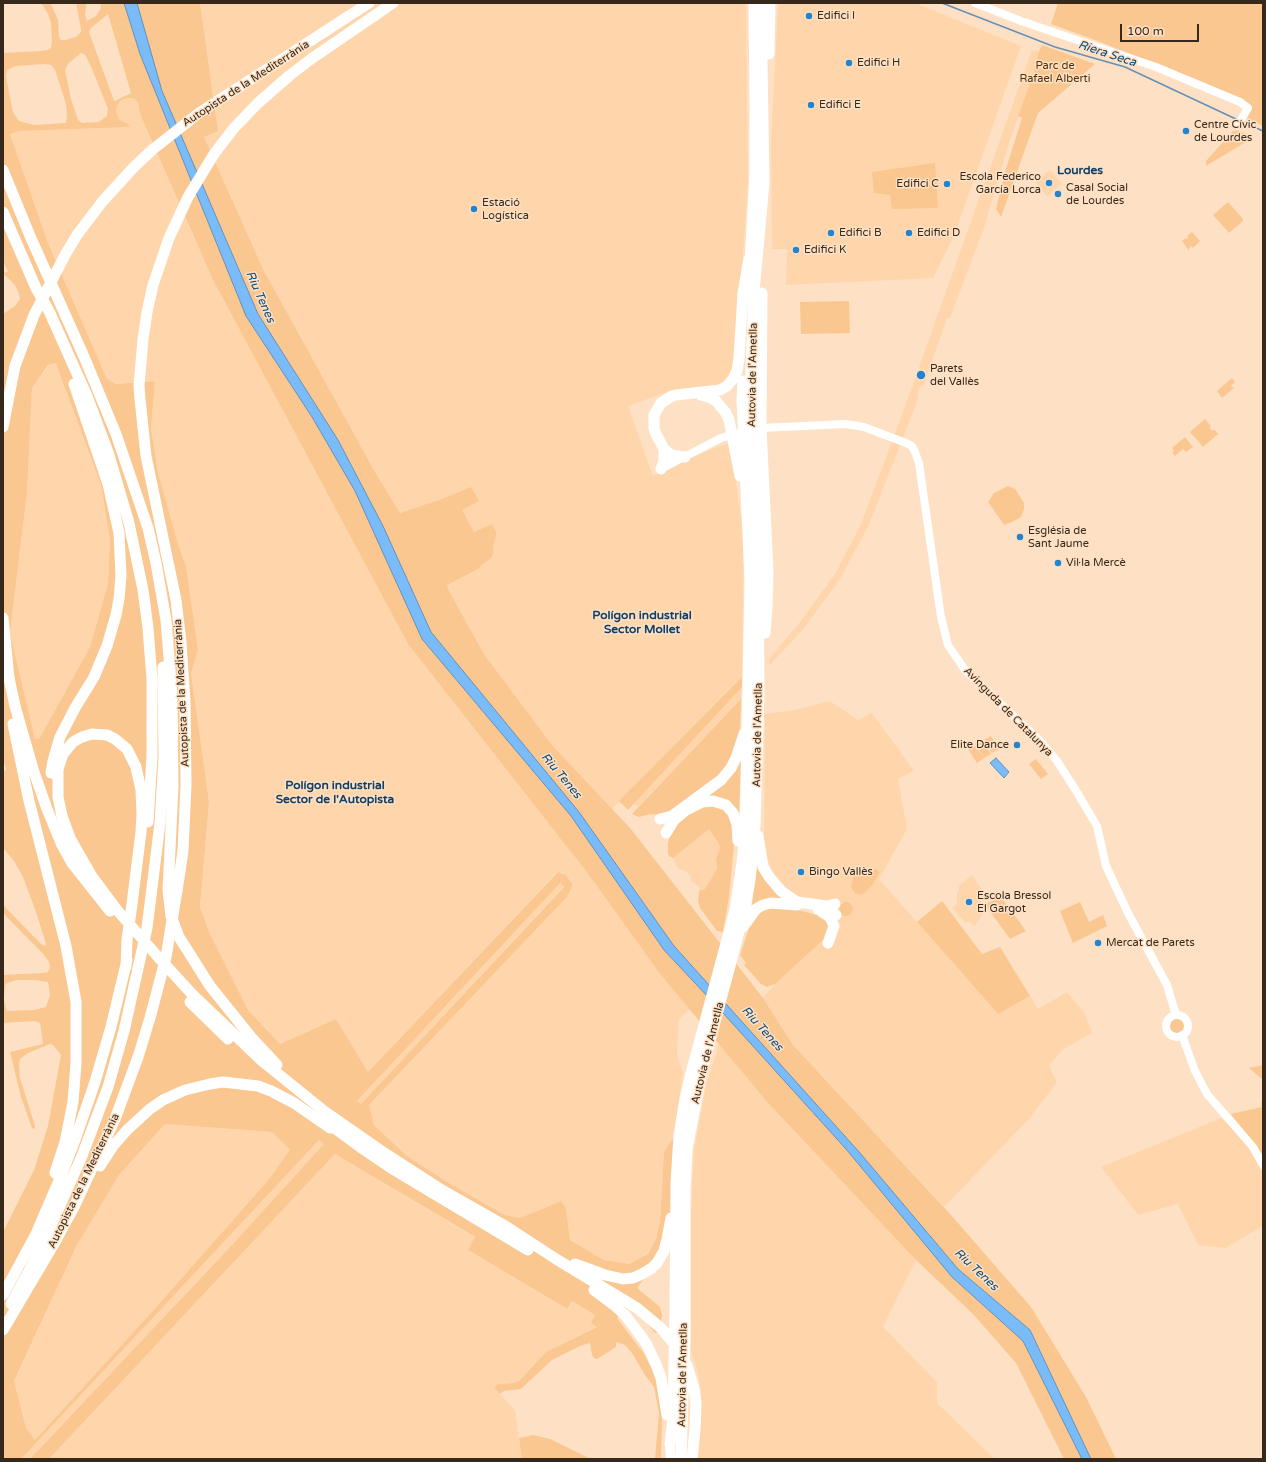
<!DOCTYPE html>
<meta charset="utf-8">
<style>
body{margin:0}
#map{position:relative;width:1266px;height:1462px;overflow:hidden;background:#fee1c4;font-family:"Varela Round",sans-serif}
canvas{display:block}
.frame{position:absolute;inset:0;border:4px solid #36291b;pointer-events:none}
.scale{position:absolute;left:1120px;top:24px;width:79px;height:18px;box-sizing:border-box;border:2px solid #36291b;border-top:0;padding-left:5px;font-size:12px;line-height:14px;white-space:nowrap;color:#36291b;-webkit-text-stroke:3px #fee1c4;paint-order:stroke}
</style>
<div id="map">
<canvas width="1266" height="1462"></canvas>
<div class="frame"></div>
<div class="scale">100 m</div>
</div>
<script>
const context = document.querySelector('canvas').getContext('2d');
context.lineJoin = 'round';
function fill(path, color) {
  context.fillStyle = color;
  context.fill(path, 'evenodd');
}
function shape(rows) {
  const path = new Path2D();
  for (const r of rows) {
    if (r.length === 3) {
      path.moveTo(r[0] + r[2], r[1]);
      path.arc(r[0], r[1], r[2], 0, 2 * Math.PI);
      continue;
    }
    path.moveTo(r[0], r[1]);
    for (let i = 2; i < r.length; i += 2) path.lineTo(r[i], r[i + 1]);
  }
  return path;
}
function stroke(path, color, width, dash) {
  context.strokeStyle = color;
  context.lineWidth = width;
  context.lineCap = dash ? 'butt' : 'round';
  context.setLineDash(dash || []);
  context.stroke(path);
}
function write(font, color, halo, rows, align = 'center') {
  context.font = font + ' "Varela Round",sans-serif';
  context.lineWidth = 3;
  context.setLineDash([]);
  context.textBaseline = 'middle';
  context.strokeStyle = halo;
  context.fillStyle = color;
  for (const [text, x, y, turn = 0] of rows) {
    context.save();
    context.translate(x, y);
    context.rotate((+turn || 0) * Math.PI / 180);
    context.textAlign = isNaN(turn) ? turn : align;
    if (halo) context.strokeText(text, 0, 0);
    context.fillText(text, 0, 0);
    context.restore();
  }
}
fill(shape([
 [200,3,746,3,748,181,743,255,732,372,726,382,716,387,687,389,667,392,628,406,653,476,674,465,717,447,730,443,744,537,742,677,612,809,552,745,484,654,449,591,423,505,400,513,375,472,263,269,204,137,218,130],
 [778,3,918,3,918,4,1021,46,954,236,933,278,786,285,787,249,772,249,771,144],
 [1032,50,1039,51,1033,75,1009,143,984,228,950,318,947,318,923,387,920,387,917,396,919,397,868,527,840,579,805,627,770,665,769,659,800,622,835,574,861,524,903,412],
 [126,98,135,99,138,102,140,114,213,280,408,644,589,875,660,974,690,1009,679,1019,677,1055,683,1073,674,1137,664,1152,660,1222,656,1239,648,1254,629,1264,604,1260,570,1240,566,1208,561,1201,520,1218,505,1215,452,1185,407,1156,374,1125,369,1105,566,898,564,873,557,872,368,1072,336,1019,280,1044,248,1010,210,934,200,907,209,802,191,673,198,650,186,566,179,547,158,473,151,428,155,381,116,384,107,379,48,243,10,133,20,131,129,127,128,124,120,120,116,112,117,106,120,101],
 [1050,170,1062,183,1047,196,1035,182],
 [57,363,101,485,110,540,108,584,90,647,41,738,35,739,10,633,27,492,32,388,49,365],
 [742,687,741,699,638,807,634,803],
 [830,701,858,720,872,713,914,771,898,779,907,829,879,879,998,1014,1030,996,1038,1009,1067,992,1084,1012,1092,1033,1062,1050,1049,1066,1057,1082,1029,1119,944,1207,793,1045,763,998,775,984,832,932,844,910,803,900,791,893,772,871,764,850,765,714,794,710],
 [709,829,719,844,720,848,716,859,717,869,705,889,699,891,700,888,691,881,691,877,686,871,677,868,673,858],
 [972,875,987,897,981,901,981,905,985,911,974,927,969,921,966,923,952,908,957,904,957,893,959,891,958,886],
 [560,882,564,886,361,1105,357,1101],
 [719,1044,769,1104,916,1260,883,1327,937,1382,937,1403,995,1459,698,1459,701,1420,701,1390,696,1365,691,1352,691,1214,694,1151,706,1085],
 [1221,1118,1240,1136,1257,1159,1263,1176,1263,1226,1225,1248,1198,1245,1178,1204,1138,1215,1101,1167],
 [165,1124,272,1132,290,1150,270,1178,151,1313,35,1440,26,1428,14,1382,77,1245,119,1175],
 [319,1140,324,1144,233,1244,30,1459,21,1459],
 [335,1154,475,1238,468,1250,566,1309,572,1301,596,1315,598,1326,546,1352,519,1381,514,1383,498,1384,494,1387,515,1410,522,1459,49,1459]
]), '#ffd6ac');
fill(shape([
 [41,3,51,3,51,4,58,20,59,37,61,40,65,40,76,37,81,32,81,29,76,3,87,3,85,14,87,21,96,16,101,8,100,3,124,3,140,54,246,316,312,417,355,491,422,639,571,816,664,950,723,1013,846,1149,952,1277,1023,1341,1082,1459,1064,1459,1016,1363,973,1314,916,1260,769,1104,660,974,589,875,408,644,213,280,140,114,138,102,135,99,131,98,126,98,120,101,117,106,116,112,120,120,128,124,130,127,20,131,10,134,48,243,107,379,116,384,155,381,151,428,158,473,179,547,186,566,198,650,191,673,209,802,200,907,210,934,248,1010,280,1044,336,1019,368,1072,558,872,566,875,572,884,571,889,566,898,369,1105,374,1125,407,1156,452,1185,505,1215,520,1218,561,1201,566,1208,570,1240,604,1260,629,1264,648,1254,656,1239,660,1222,664,1152,674,1137,672,1230,669,1252,663,1263,643,1280,637,1288,660,1307,662,1314,660,1331,656,1333,654,1332,634,1304,617,1318,645,1355,659,1385,662,1415,661,1459,655,1459,659,1413,654,1387,645,1375,632,1353,625,1345,616,1342,616,1347,597,1359,595,1359,592,1355,590,1343,580,1346,552,1360,521,1389,504,1391,500,1394,494,1387,498,1384,514,1383,519,1381,546,1352,597,1327,591,1323,595,1315,572,1301,567,1309,468,1250,475,1237,335,1154,49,1459,30,1459,233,1244,322,1146,324,1144,319,1140,21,1459,3,1459,3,1232,34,1170,48,1126,61,1055,53,1045,50,1044,28,1053,20,1059,19,1065,20,1078,35,1126,35,1129,32,1128,21,1097,10,1052,43,1044,40,1023,35,1021,3,1023,3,975,43,973,48,972,50,968,49,962,44,955,3,913,3,905,41,944,45,946,46,944,36,912,23,877,14,861,3,848,3,774,6,769,3,760,3,314,15,306,20,299,19,294,15,285,3,273,8,272,3,261,3,53,41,51,48,50,51,48,52,41,51,23,48,14],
 [108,14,131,93,115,101,114,101,89,32,91,28],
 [81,53,84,54,86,56,92,69,108,109,107,116,99,122,82,123,78,120,71,99,65,70,68,64],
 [44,64,51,65,55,70,66,104,67,116,66,123,34,125,19,121,13,112,6,77,7,70,16,66],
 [56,363,101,485,110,540,108,584,90,647,40,738,35,739,10,633,27,492,32,388,48,365],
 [560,883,564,887,361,1104,357,1101],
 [17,980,35,980,48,982,50,995,46,1007,34,1010,7,1011,4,1000,5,985,7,983],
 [165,1124,272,1132,290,1150,270,1178,151,1313,35,1440,26,1428,14,1381,77,1245,119,1175],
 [137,3,200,3,218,131,204,137,263,269,375,472,400,513,442,499,471,487,479,501,462,510,474,532,492,524,496,532,496,536,493,547,493,555,491,558,479,567,480,568,447,585,449,591,484,654,552,745,630,828,763,998,793,1045,951,1215,1031,1307,1086,1397,1116,1459,1091,1459,1030,1330,958,1269,860,1153,674,946,579,812,431,632,383,526,338,440,258,314,162,91],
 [1058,3,1263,3,1263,126,1247,118,1252,108,1243,99,1103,43,1051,24],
 [1042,45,1095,64,1038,113,1001,217,996,209,1005,172,1022,118,1018,116,1033,75,1039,51],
 [1237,130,1249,135,1249,140,1206,166,1206,161,1233,131],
 [935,163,938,208,892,209,890,195,874,193,872,172],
 [1228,202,1243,219,1243,221,1229,233,1213,215],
 [1192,232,1200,241,1193,248,1191,246,1189,249,1189,251,1182,241,1185,238,1186,239,1188,238,1187,236],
 [849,301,850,333,801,334,800,302],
 [1232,378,1235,382,1231,386,1234,388,1222,398,1217,391],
 [1205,419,1211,426,1210,428,1213,431,1214,429,1218,434,1203,447,1190,432],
 [1185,437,1193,447,1186,452,1183,449,1175,456,1172,452,1174,451,1172,448],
 [1008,486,1015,489,1019,495,1024,503,1024,509,1021,517,1012,522,1004,525,988,502,994,493],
 [742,677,742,687,628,810,619,801],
 [741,699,740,727,734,756,725,771,669,814,662,815,650,814,639,817,632,814],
 [991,736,999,749,992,753,984,740],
 [982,741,991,754,984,758,976,745],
 [975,746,984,758,977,763,968,749],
 [1036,759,1048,774,1041,779,1029,764],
 [738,762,741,762,739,816,702,798],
 [705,805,727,810,735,834,729,897,723,932,717,931,700,908,698,901,699,891,705,889,717,869,716,859,720,848,719,844,709,829,673,858,669,856,668,853,668,843,672,830,679,819],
 [758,862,788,900,751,911],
 [855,869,876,869,880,872,873,884,865,893,859,895,854,892,851,887],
 [1000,897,1001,897,1026,931,1010,939,986,906,988,903],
 [942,901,982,954,1000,947,1030,996,998,1014,917,922],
 [1080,902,1089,922,1103,915,1107,926,1073,943,1060,911],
 [846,909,7],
 [791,908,824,917,832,932,775,984,767,987,761,984,744,965,746,963,740,955,750,925,763,909],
 [1177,1026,8],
 [1263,1065,1263,1082,1262,1079,1249,1068],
 [1263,1101,1263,1155,1231,1114,1262,1107,1261,1102],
 [533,1435,550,1439,591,1459,559,1459,549,1458,522,1459,519,1438]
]), '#fac790');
const water = shape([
 [124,3,137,3,162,91,258,314,338,440,383,526,431,632,579,812,674,946,860,1153,958,1269,1030,1330,1091,1459,1082,1459,1023,1341,952,1277,846,1149,723,1013,664,950,571,816,422,639,355,491,312,417,246,316,140,54,124,3],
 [996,758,1009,772,1004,778,990,763,996,758]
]);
fill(water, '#7abbf9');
stroke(water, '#668fb6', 1);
stroke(shape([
 [942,3,1055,47,1125,67,1238,120],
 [1243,122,1263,131]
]), '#668fb6', 1.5);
stroke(shape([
 [975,3,1021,21,1156,67,1240,102,1248,108,1237,126],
 [661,469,721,438,738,433,761,428,846,424,864,427,906,443,912,446,915,452,919,463,941,617,948,645,965,670,1042,743,1057,761,1075,789,1097,826,1106,866,1128,913,1167,985,1176,1015],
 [1177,1026,11],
 [1182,1035,1195,1071,1207,1094,1253,1147,1263,1165]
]), '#fff', 8);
stroke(shape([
 [670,1444,671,1459]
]), '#fff', 10);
stroke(shape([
 [769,54,770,3],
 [3,170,30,236,85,359,116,434,148,528,156,563,166,620,172,695,173,788,168,890,171,916,179,937,210,986,251,1037,277,1065],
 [3,212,36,288,49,311,87,396,109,455,129,523,143,590,148,628,152,679,152,757,148,822],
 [750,266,755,172,755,103,754,3],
 [762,293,761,428,768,571,767,608,765,633],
 [701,395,711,398,716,401,726,413,729,420,740,476],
 [3,427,15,366,34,315,65,255,77,235,102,202,134,167,152,150,199,113,369,3],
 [685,457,671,455,664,449,656,434,654,428,654,415,661,403,672,396,676,395,720,390,727,386,733,379,737,371,739,359,743,293,749,259],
 [661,469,664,462,664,449],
 [3,618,9,678,15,706,33,769,47,809,61,843,72,863,110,911],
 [13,724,29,801,66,946,76,1002,76,1063,73,1102,65,1142,55,1173],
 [51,773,53,761,60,737,75,708,94,677,107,646,116,615,119,599,121,576,119,533,108,484,74,384],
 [660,819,672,816,721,780,731,768,736,758,744,734],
 [666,833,674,820,686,810,702,802,713,801,726,805,733,813,737,824,738,841],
 [758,836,763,867,770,878,781,891,797,902,827,906,835,904],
 [818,909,826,910,836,915],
 [822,912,830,917,834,926,828,943],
 [743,927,756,909,763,905,771,903,797,905],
 [126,967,127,940,132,904,141,832,142,814,141,790,136,767,127,749,115,739,107,735,92,734,82,737,73,742,63,754,58,769,58,797,62,816,70,838,91,875,117,910,159,958,192,994,261,1060,324,1111,380,1150,442,1190,507,1227,556,1259,637,1308,661,1328,675,1345],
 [190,1002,228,1039],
 [325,1121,363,1149,391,1168,528,1250],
 [100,1166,113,1146,127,1130,150,1109,163,1100,185,1090,210,1084,223,1082,258,1086,271,1091,294,1103,330,1128],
 [575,1264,605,1275,623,1279,633,1278,642,1274,652,1268,657,1263,664,1251,667,1239,671,1218],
 [594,1290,614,1305,626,1316,646,1343,656,1364,661,1378,667,1415],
 [3,1295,36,1234,61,1176,76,1137,95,1082,111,1027,127,960],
 [11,1304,28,1273,45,1239,82,1156,108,1087,124,1031,147,928,160,823,164,757,163,667],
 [3,1330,55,1242,74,1207,115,1119,138,1057,150,1018,166,957,179,878,183,851,186,785,185,702,181,642,176,600,146,456,140,399,139,386,143,339,147,312,153,285,169,238,188,197,214,154,234,128,258,103,289,76,311,59,393,3],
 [687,1365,694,1389,696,1403,695,1429,692,1459],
 [670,1444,673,1419,675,1310,676,1183,679,1135,685,1099,690,1077,735,910,742,863,745,834,750,581,742,400,743,381],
 [681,1459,685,1335,685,1192,687,1149,702,1071,745,909,750,879,755,824,759,694,758,557,750,397,754,292,764,183,761,3]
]), '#fff', 11);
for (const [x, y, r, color] of [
 [809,16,4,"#2283cf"],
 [849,63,4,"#2283cf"],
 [811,105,4,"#2283cf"],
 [1186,131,4,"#2283cf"],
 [1049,183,4,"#2283cf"],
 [947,184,4,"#2283cf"],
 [1058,194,4,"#2283cf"],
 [474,209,4,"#2283cf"],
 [831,233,4,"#2283cf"],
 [909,233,4,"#2283cf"],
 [796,250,4,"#2283cf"],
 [921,375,5,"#2283cf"],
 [1020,537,4,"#2283cf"],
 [1058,563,4,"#2283cf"],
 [1017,745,4,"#2283cf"],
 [801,872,4,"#2283cf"],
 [969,902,4,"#2283cf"],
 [1098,943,4,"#2283cf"]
]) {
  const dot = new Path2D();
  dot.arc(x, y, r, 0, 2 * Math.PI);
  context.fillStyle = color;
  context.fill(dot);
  stroke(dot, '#fee1c4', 1.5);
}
write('11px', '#36291b', '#fee1c4', [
 ["Edifici I",817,16],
 ["Edifici H",857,63],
 ["Edifici E",819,105],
 ["Centre Cívic",1194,125],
 ["de Lourdes",1194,138],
 ["Escola Federico",1041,177,"right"],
 ["García Lorca",1041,190,"right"],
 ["Edifici C",939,184,"right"],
 ["Casal Social",1066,188],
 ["de Lourdes",1066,201],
 ["Estació",482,203],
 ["Logística",482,216],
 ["Edifici B",839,233],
 ["Edifici D",917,233],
 ["Edifici K",804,250],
 ["Parets",930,369],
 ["del Vallès",930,382],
 ["Església de",1028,531],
 ["Sant Jaume",1028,544],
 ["Vil·la Mercè",1066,563],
 ["Elite Dance",1009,745,"right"],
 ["Bingo Vallès",809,872],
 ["Escola Bressol",977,896],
 ["El Gargot",977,909],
 ["Mercat de Parets",1106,943]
], 'left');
write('11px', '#50310a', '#fee1c4', [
 ["Parc de",1055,66],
 ["Rafael Alberti",1055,79]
]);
write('11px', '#36291b', '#fee1c4', [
 ["Autopista de la Mediterrània",246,84,-33],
 ["Autovia de l'Ametlla",753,375,-89],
 ["Autopista de la Mediterrània",182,693,-93],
 ["Avinguda de Catalunya",1008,712,45],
 ["Autovia de l'Ametlla",758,735,-89],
 ["Autovia de l'Ametlla",708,1053,-76],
 ["Autopista de la Mediterrània",84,1181,-64],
 ["Autovia de l'Ametlla",683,1375,-89]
]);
write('italic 12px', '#0a4b7b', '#fee1c4', [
 ["Riera Seca",1107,54,18],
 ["Riu Tenes",260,297,66],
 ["Riu Tenes",561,776,50],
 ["Riu Tenes",762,1029,48],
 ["Riu Tenes",976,1270,43]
]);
write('bold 12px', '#133f64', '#fee1c4', [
 ["Lourdes",1080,171],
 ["Polígon industrial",642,616],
 ["Sector Mollet",642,630],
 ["Polígon industrial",335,786],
 ["Sector de l'Autopista",335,800]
]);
</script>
